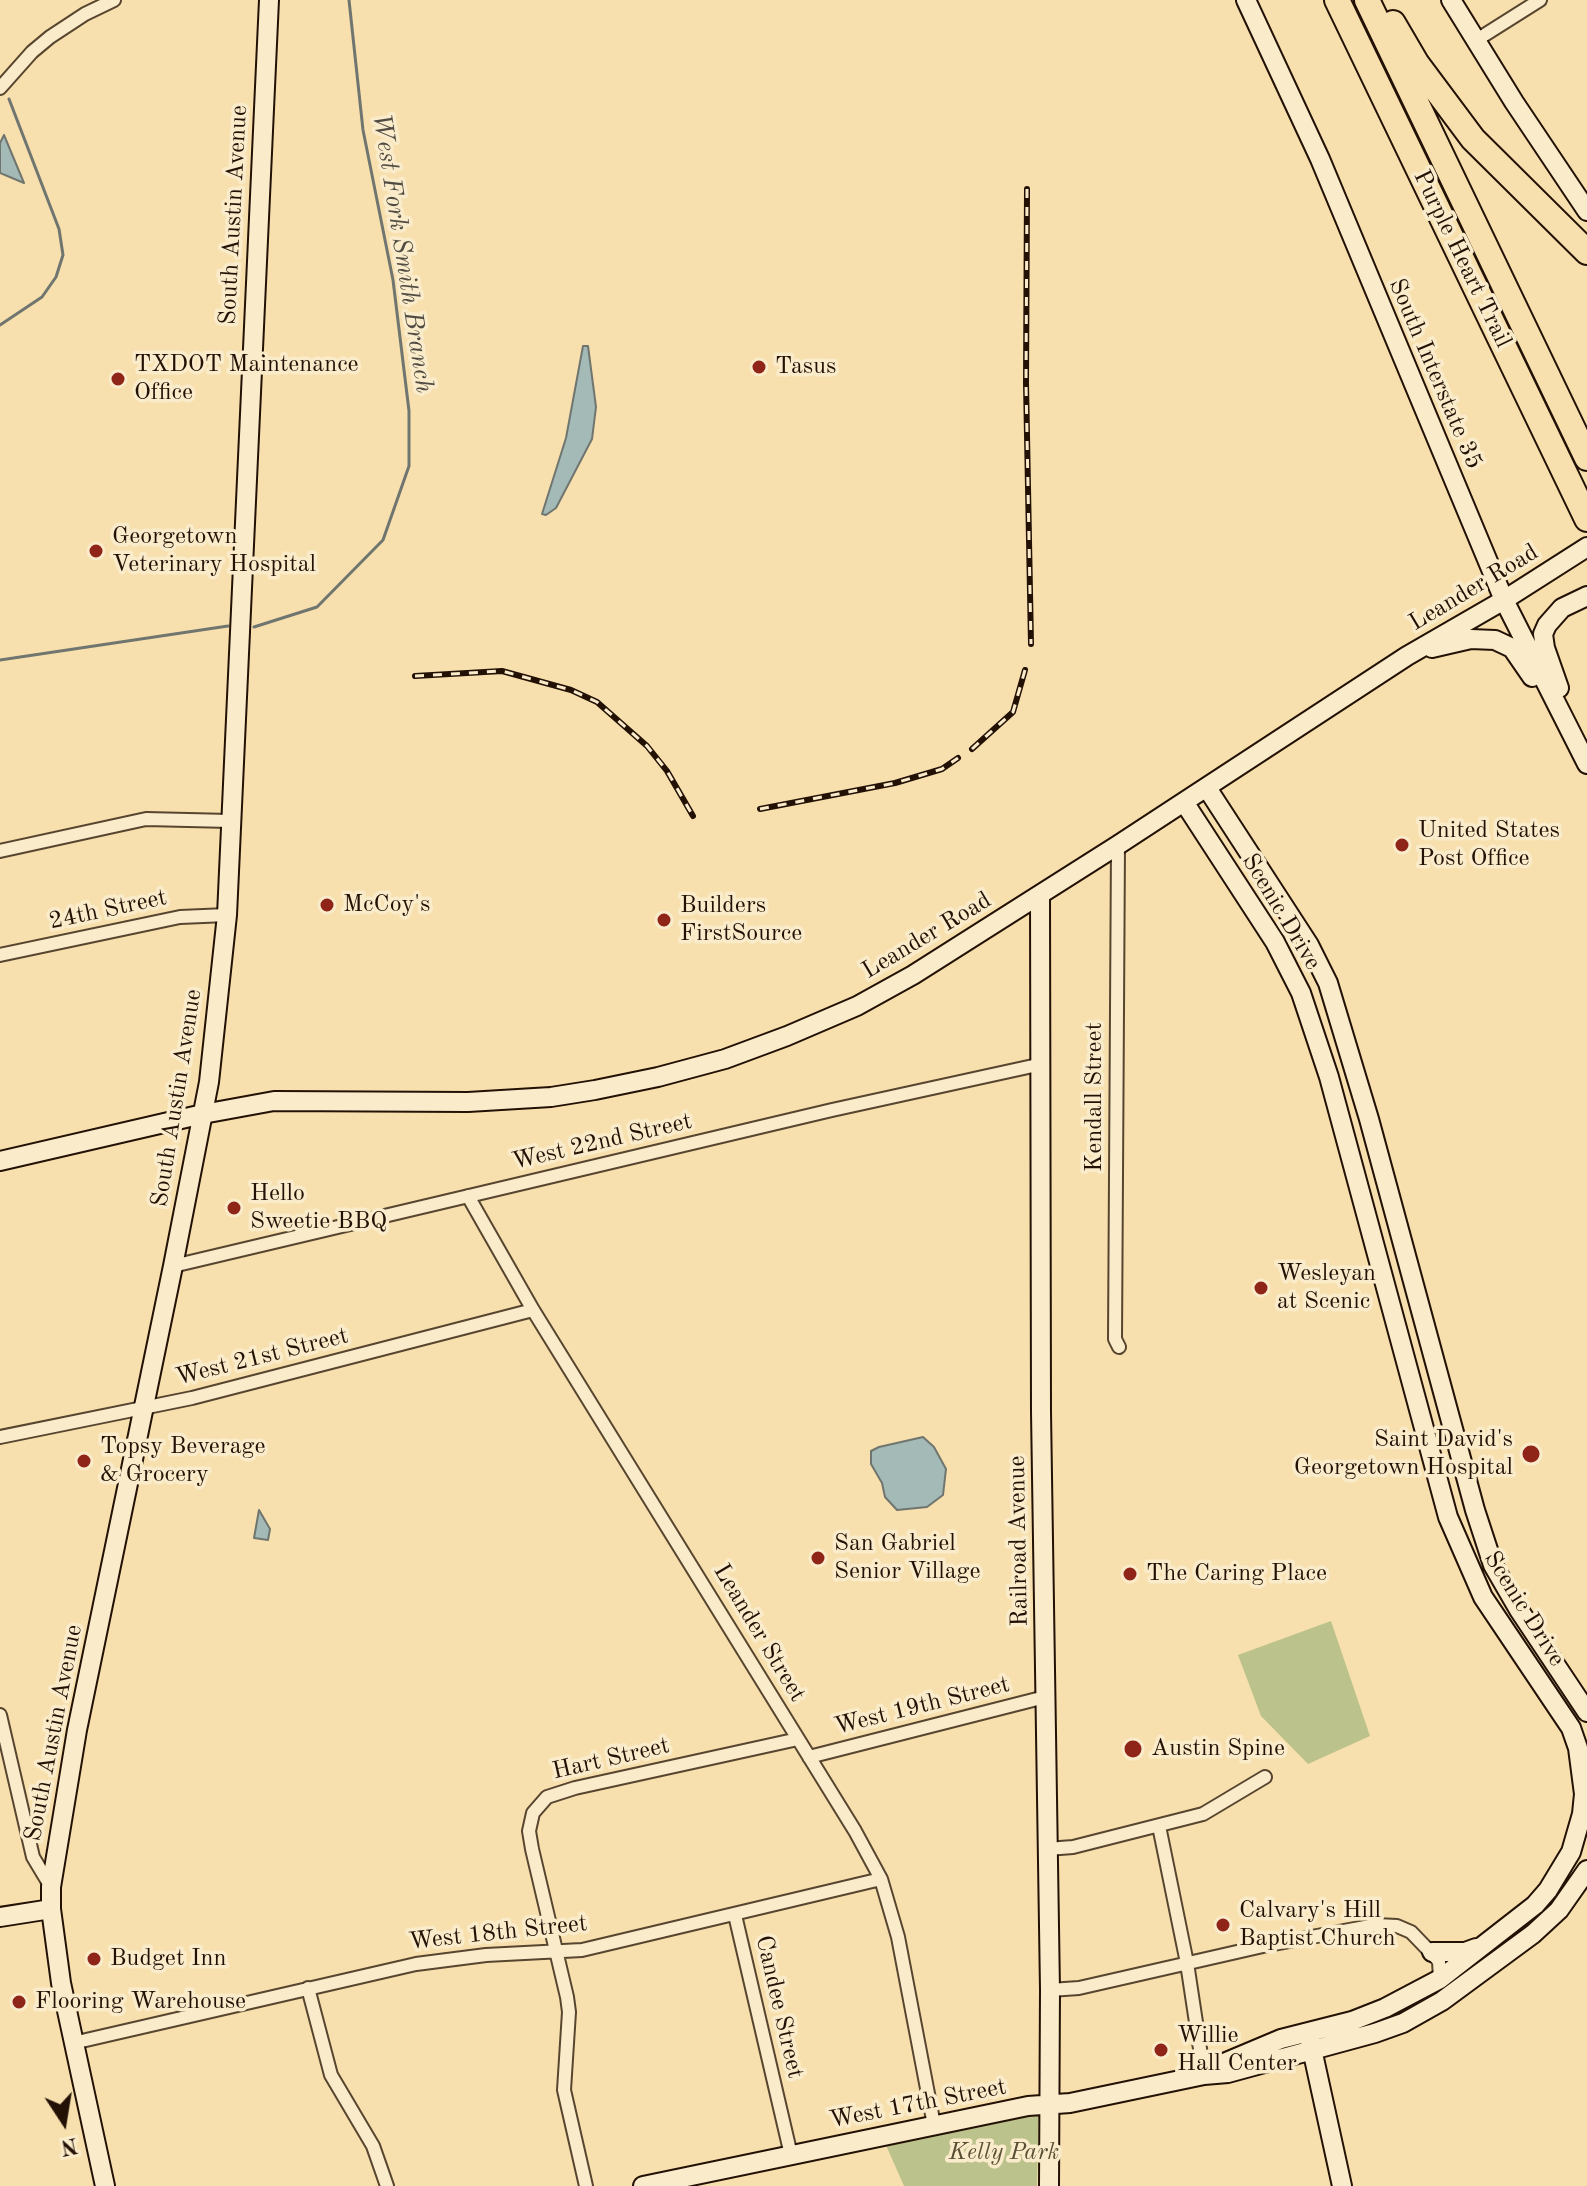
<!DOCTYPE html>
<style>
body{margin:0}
#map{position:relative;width:1587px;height:2186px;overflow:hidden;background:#f7e0ae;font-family:"Old Standard TT",serif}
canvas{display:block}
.north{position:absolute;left:24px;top:2082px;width:80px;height:80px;-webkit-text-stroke:6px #faebca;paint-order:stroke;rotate:168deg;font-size:22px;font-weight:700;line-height:32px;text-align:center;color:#231105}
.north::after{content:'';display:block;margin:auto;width:28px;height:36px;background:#231105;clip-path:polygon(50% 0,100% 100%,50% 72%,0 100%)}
</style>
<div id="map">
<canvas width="1587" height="2186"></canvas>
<div class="north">N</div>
</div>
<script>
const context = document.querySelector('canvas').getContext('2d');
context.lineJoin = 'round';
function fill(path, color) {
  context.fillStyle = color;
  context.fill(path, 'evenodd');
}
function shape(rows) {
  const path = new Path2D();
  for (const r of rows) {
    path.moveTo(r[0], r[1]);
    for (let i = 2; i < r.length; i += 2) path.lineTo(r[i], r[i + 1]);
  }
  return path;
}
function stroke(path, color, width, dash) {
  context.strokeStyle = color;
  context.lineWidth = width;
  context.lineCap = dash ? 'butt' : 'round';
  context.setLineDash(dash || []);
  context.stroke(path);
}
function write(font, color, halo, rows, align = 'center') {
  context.font = font + ' "Old Standard TT",serif';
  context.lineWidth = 7;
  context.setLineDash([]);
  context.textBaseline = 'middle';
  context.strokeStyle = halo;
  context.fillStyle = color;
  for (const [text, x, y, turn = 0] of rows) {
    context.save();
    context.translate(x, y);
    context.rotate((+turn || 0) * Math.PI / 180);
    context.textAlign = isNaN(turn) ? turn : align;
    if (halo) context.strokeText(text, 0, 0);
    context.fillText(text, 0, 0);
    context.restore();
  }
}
fill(shape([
 [1331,1621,1370,1736,1308,1764,1261,1716,1238,1655],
 [1039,2112,1037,2186,904,2186,885,2143]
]), '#bcc28b');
const water = shape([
 [4,135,24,183,0,173,0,143,4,135],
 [583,346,588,346,596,407,592,439,556,508,546,515,542,514,566,438,583,346],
 [923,1437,934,1447,946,1469,943,1495,927,1507,897,1510,885,1497,882,1483,871,1464,871,1451,879,1447,923,1437],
 [259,1510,270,1529,268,1540,254,1538,259,1510]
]);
fill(water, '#a3bab6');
stroke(water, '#70766f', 2);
stroke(shape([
 [0,325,42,297,56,277,63,255,59,229,9,99],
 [254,627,317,607,383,540,409,466,409,411,393,280,363,130,349,0],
 [0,660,228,626]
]), '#70766f', 3);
const street = shape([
 [1475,41,1540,0],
 [0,88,32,52,50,37,85,14,114,0],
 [1118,845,1115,1339,1119,1347],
 [0,851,146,819,230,821],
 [0,955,180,917,227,915],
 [468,1196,533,1310,855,1831,881,1879,898,1937,934,2125],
 [173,1266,832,1110,1042,1064],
 [0,1437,192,1398,533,1310],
 [0,1715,33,1857,51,1887],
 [809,1757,1045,1697],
 [1159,1826,1187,1963,1204,2075],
 [1047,1849,1073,1847,1203,1814,1265,1777],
 [735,1915,791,2155],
 [308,1988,331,2075,373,2146,387,2186],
 [1050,1990,1079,1988,1263,1946,1376,1925,1397,1926,1411,1932,1439,1961,1440,1979],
 [73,2043,416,1964,486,1955,582,1950,881,1879],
 [586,2186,564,2090,569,2012,567,1997,532,1849,529,1831,533,1813,547,1797,575,1788,798,1739]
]);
const secondary = shape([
 [1246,0,1320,159,1504,600,1587,764],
 [1451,0,1514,102,1587,211],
 [1432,648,1471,639,1495,640,1512,648,1532,677],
 [1559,688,1545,648,1543,634,1547,625,1562,608,1587,596],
 [1207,788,1309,945,1328,983,1369,1119,1475,1510,1493,1565,1519,1610,1587,1712],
 [1184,802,1275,942,1301,993,1329,1077,1448,1517,1483,1597,1571,1728,1578,1748,1584,1794,1582,1814,1571,1852,1548,1890,1535,1905,1440,1979,1385,2008,1352,2021,1281,2039,1224,2063,1204,2075],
 [1040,895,1041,1412,1050,1990,1049,2186],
 [0,1161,203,1114,274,1101,468,1102,551,1097,595,1090,658,1077,725,1059,787,1036,857,1006,913,975,1118,845,1407,656,1504,600,1587,547],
 [0,1917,51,1909],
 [1432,1952,1465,1952,1476,1948],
 [1310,2040,1342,2186],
 [105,2186,61,1983,51,1909,51,1887,77,1730,173,1266,209,1082,227,915,269,0],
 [643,2186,1028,2106,1070,2103,1204,2075,1228,2073,1375,2033,1403,2023,1442,2001,1533,1934,1559,1910,1587,1870]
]);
const highway = shape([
 [1337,0,1587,519],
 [1367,0,1587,458],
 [1393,23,1417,64,1473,139,1587,252]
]);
stroke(street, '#58452f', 16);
stroke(secondary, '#231105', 22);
stroke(highway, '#231105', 28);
stroke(street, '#faebca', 12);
stroke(secondary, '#faebca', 18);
stroke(highway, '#f7e0ae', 24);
const rail = shape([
 [1027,189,1026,383,1031,644],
 [415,676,502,671,571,690,597,702,647,746,667,771,693,816],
 [972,749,1013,712,1025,670],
 [760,809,895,783,942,769,958,758]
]);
stroke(rail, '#231105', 6);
stroke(rail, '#faebca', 3, [9]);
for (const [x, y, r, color] of [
 [759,367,8,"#8f2418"],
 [118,379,8,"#8f2418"],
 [96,551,8,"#8f2418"],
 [1402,845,8,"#8f2418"],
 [327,905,8,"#8f2418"],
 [664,920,8,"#8f2418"],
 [234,1208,8,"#8f2418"],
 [1261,1288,8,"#8f2418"],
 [1531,1454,10,"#8f2418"],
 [84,1461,8,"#8f2418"],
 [818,1558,8,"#8f2418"],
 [1130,1574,8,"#8f2418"],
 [1133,1749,10,"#8f2418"],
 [1223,1925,8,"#8f2418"],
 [94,1959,8,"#8f2418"],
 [19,2002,8,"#8f2418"],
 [1161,2050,8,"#8f2418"]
]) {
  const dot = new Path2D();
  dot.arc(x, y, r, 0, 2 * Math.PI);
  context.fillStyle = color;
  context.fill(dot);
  stroke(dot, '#faebca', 3);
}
write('24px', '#231105', '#faebca', [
 ["South Austin Avenue",234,215,-87],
 ["Purple Heart Trail",1462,259,64],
 ["South Interstate 35",1435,374,67],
 ["Leander Road",1474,588,-31],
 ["24th Street",108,910,-12],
 ["Scenic Drive",1281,912,59],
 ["Leander Road",927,936,-31],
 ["Kendall Street",1095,1097,-90],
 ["South Austin Avenue",177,1098,-81],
 ["West 22nd Street",602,1142,-13],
 ["West 21st Street",262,1357,-14],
 ["Railroad Avenue",1019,1541,-91],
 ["Scenic Drive",1524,1609,58],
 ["Leander Street",759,1633,59],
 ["West 19th Street",922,1706,-14],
 ["South Austin Avenue",54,1733,-79],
 ["Hart Street",611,1759,-13],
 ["West 18th Street",498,1933,-6],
 ["Candee Street",779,2007,77],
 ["West 17th Street",918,2104,-11]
]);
write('24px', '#231105', '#faebca', [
 ["TXDOT Maintenance",134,365],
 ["Office",134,393],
 ["Tasus",775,367],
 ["Georgetown",112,537],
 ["Veterinary Hospital",112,565],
 ["United States",1418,831],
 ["Post Office",1418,859],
 ["McCoy's",343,905],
 ["Builders",680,906],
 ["FirstSource",680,934],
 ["Hello",250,1194],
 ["Sweetie BBQ",250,1222],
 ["Wesleyan",1277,1274],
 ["at Scenic",1277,1302],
 ["Saint David's",1513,1440,"right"],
 ["Georgetown Hospital",1513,1468,"right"],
 ["Topsy Beverage",100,1447],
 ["& Grocery",100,1475],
 ["San Gabriel",834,1544],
 ["Senior Village",834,1572],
 ["The Caring Place",1146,1574],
 ["Austin Spine",1151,1749],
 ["Calvary's Hill",1239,1911],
 ["Baptist Church",1239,1939],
 ["Budget Inn",110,1959],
 ["Flooring Warehouse",35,2002],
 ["Willie",1177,2036],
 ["Hall Center",1177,2064]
], 'left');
write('italic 24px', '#594f34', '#faebca', [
 ["Kelly Park",1004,2153]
]);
write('italic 26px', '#504c43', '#faebca', [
 ["West Fork Smith Branch",402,253,81]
]);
</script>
